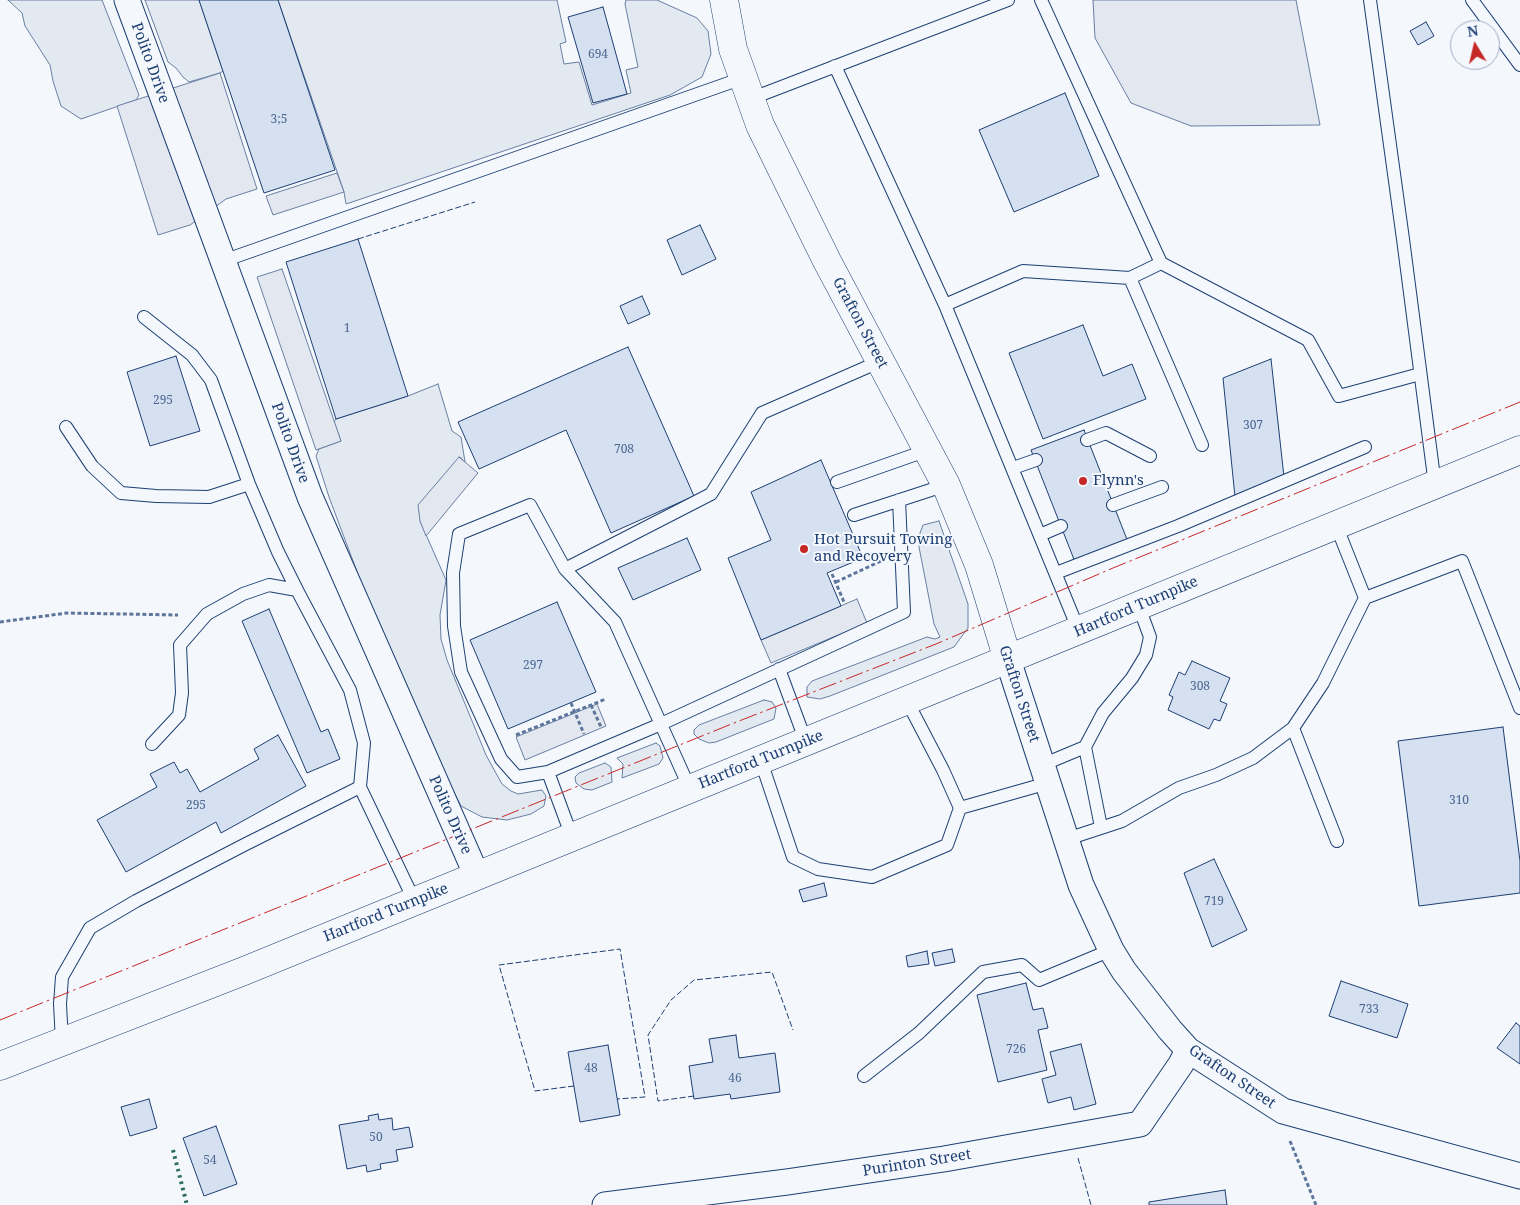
<!DOCTYPE html>
<style>
body{margin:0}
#map{position:relative;width:1520px;height:1205px;overflow:hidden;background:#f4f7fb;font-family:"Noto Serif",serif}
canvas{display:block}
.north{position:absolute;left:1450px;top:20px;width:50px;height:50px;box-sizing:border-box;background:#f4f7fb;border:1px solid #9eadc5;border-radius:50%;rotate:351deg;font-size:14px;font-weight:700;line-height:20px;text-align:center;color:#1d3f73}
.north::after{content:'';display:block;margin:auto;width:18px;height:22px;background:#c62828;clip-path:polygon(50% 0,100% 100%,50% 72%,0 100%)}
</style>
<div id="map">
<canvas width="1520" height="1205"></canvas>
<div class="north">N</div>
</div>
<script>
const context = document.querySelector('canvas').getContext('2d');
context.lineJoin = 'round';
function fill(path, color) {
  context.fillStyle = color;
  context.fill(path, 'evenodd');
}
function shape(rows) {
  const path = new Path2D();
  for (const r of rows) {
    path.moveTo(r[0], r[1]);
    for (let i = 2; i < r.length; i += 2) path.lineTo(r[i], r[i + 1]);
  }
  return path;
}
function stroke(path, color, width, dash) {
  context.strokeStyle = color;
  context.lineWidth = width;
  context.lineCap = dash ? 'butt' : 'round';
  context.setLineDash(dash || []);
  context.stroke(path);
}
function write(font, color, halo, rows, align = 'center') {
  context.font = font + ' "Noto Serif",serif';
  context.lineWidth = 4;
  context.setLineDash([]);
  context.textBaseline = 'middle';
  context.strokeStyle = halo;
  context.fillStyle = color;
  for (const [text, x, y, turn = 0] of rows) {
    context.save();
    context.translate(x, y);
    context.rotate((+turn || 0) * Math.PI / 180);
    context.textAlign = isNaN(turn) ? turn : align;
    if (halo) context.strokeText(text, 0, 0);
    context.fillText(text, 0, 0);
    context.restore();
  }
}
const green = shape([
 [8,0,102,0,139,95,136,100,81,119,61,106,53,81,50,65,25,26,22,13,8,0],
 [145,0,199,0,223,71,220,73,189,82,183,77,176,68,168,62,145,0],
 [278,0,557,0,566,42,560,44,564,64,579,62,592,105,631,93,626,70,638,67,625,4,626,0,657,0,697,18,708,31,711,54,702,77,670,95,346,204,344,192,278,0],
 [438,384,452,431,461,437,465,462,460,457,420,521,446,580,440,615,441,639,447,660,486,755,502,784,511,791,518,794,542,790,546,796,544,806,531,814,507,820,482,817,461,806,438,762,368,601,329,497,316,456,319,449,341,441,334,422,336,419,408,396,438,384],
 [939,521,968,604,968,628,954,647,830,696,820,699,807,697,807,687,812,681,927,637,935,639,940,637,934,624,919,547,920,533,923,525,939,521],
 [764,700,772,702,776,708,774,719,716,742,709,743,699,739,694,734,694,730,699,725,764,700],
 [656,743,660,746,663,758,659,764,622,778,623,764,617,758,656,743],
 [605,763,611,767,612,782,592,790,584,789,576,783,575,777,579,773,605,763]
]);
fill(green, '#e3e9f0');
stroke(green, '#687fa3', 1);
const parking = shape([
 [1093,0,1296,0,1320,125,1191,126,1131,103,1095,38,1093,0],
 [220,73,257,189,226,199,190,225,158,235,117,106,220,73],
 [337,173,344,192,273,215,266,196,337,173],
 [282,269,341,441,316,450,257,277,282,269],
 [459,457,478,473,426,536,420,521,418,505,459,457],
 [857,599,867,623,771,663,761,640,857,599],
 [597,704,606,726,525,760,516,737,597,704]
]);
fill(parking, '#e3e8f0');
stroke(parking, '#687fa3', 1);
const building = shape([
 [199,0,278,0,335,170,264,193,199,0],
 [603,7,627,94,593,103,568,17,603,7],
 [1426,22,1434,36,1418,45,1410,31,1426,22],
 [1065,93,1099,176,1014,212,979,130,1065,93],
 [700,225,716,259,682,275,667,240,700,225],
 [358,239,408,396,336,419,286,262,358,239],
 [642,296,650,314,628,324,620,306,642,296],
 [1083,325,1103,376,1132,364,1146,399,1043,439,1009,353,1083,325],
 [628,347,694,496,611,533,566,430,479,469,458,422,628,347],
 [176,356,200,431,150,446,127,372,176,356],
 [1271,359,1284,477,1235,497,1223,378,1271,359],
 [1084,430,1128,542,1075,562,1031,450,1084,430],
 [821,460,863,558,827,573,841,606,761,640,728,558,771,540,751,492,821,460],
 [687,538,701,570,633,600,618,568,687,538],
 [557,602,596,692,508,729,470,640,557,602],
 [269,609,321,732,328,729,340,759,307,773,242,621,269,609],
 [1192,661,1230,678,1220,701,1227,704,1220,721,1214,719,1209,729,1168,710,1173,697,1169,695,1179,672,1185,675,1192,661],
 [1503,727,1520,861,1520,893,1419,906,1398,741,1503,727],
 [278,735,306,786,221,833,216,822,126,872,97,820,157,787,150,774,174,762,180,773,187,769,200,792,259,759,254,749,278,735],
 [1214,859,1247,930,1212,947,1184,873,1214,859],
 [824,883,827,896,803,902,799,890,824,883],
 [952,949,955,962,935,966,932,953,952,949],
 [927,951,929,964,908,967,906,956,927,951],
 [1341,981,1408,1004,1397,1038,1329,1016,1341,981],
 [1026,983,1033,1010,1043,1008,1048,1028,1038,1030,1047,1070,998,1082,977,995,1026,983],
 [1516,1023,1520,1026,1520,1064,1497,1048,1516,1023],
 [736,1035,739,1058,775,1053,780,1092,731,1099,730,1094,694,1099,689,1066,713,1062,709,1039,736,1035],
 [1081,1044,1096,1104,1074,1110,1071,1097,1048,1103,1042,1079,1056,1075,1050,1052,1081,1044],
 [608,1045,620,1115,580,1122,568,1052,608,1045],
 [149,1099,157,1128,130,1136,121,1107,149,1099],
 [378,1114,379,1120,392,1118,393,1130,409,1127,413,1147,396,1150,398,1161,380,1164,381,1169,367,1172,366,1165,347,1169,339,1125,369,1120,368,1116,378,1114],
 [216,1126,237,1184,204,1196,183,1138,216,1126],
 [1225,1190,1227,1205,1149,1205,1149,1202,1225,1190]
]);
fill(building, '#d5e0f0');
stroke(building, '#1d3f73', 1);
const lane = shape([
 [1041,0,1161,263,1308,340,1339,396,1420,374],
 [1370,0,1403,239,1435,485],
 [1472,0,1520,65],
 [835,66,945,305,1023,271,1130,278,1161,263],
 [750,99,1008,0],
 [223,261,743,78],
 [1130,278,1202,445],
 [945,305,1079,631],
 [144,317,192,355,211,380,249,484,278,552,297,590],
 [66,427,92,466,121,493,156,496,209,497,249,484],
 [1087,440,1106,433,1150,456],
 [1013,468,1036,460],
 [837,482,928,450],
 [1113,505,1162,487],
 [854,515,946,485],
 [1336,525,1365,598],
 [1040,535,1061,526],
 [1056,573,1178,526,1365,447],
 [779,669,806,742],
 [907,701,943,770,960,808,1048,783],
 [1293,728,1337,841],
 [152,744,179,715,182,693,180,645,207,614,243,594,269,585,297,590,350,690,364,743,360,787],
 [761,761,793,857,818,869,872,877,947,845,960,808],
 [1042,765,1085,747],
 [548,772,517,777,501,759,461,672,454,626,453,573,459,534,530,505,565,569],
 [690,789,615,622,565,569,711,494,762,413,881,361],
 [1101,827,1085,747,1103,713,1132,678,1146,655,1150,637,1139,607],
 [572,837,548,772,661,724,904,612,899,500],
 [1067,839,1122,821,1179,788,1216,775,1253,758,1293,728,1323,683,1365,598,1462,561,1520,708],
 [62,1042,60,1004,62,977,90,928,136,901,244,845,360,787,415,902],
 [864,1076,919,1033,983,972,1022,965,1039,980,1111,950]
]);
const street = shape([
 [127,0,310,497,477,876],
 [1008,660,1081,885,1111,950,1124,971,1170,1030,1188,1050,1283,1111,1520,1176],
 [605,1205,787,1182,944,1159,1140,1124,1181,1064,1188,1050]
]);
const secondary = shape([
 [724,0,733,49,760,125,827,261,946,485,979,565,1008,660]
]);
const primary = shape([
 [0,1066,244,971,1520,450]
]);
stroke(lane, '#1d3f73', 14);
stroke(street, '#1d3f73', 27);
stroke(secondary, '#1d3f73', 29);
stroke(primary, '#1d3f73', 29);
stroke(shape([
 [869,553,882,558],
 [832,574,844,602],
 [836,582,881,561],
 [0,622,67,613,178,615],
 [571,703,584,734],
 [591,705,601,727],
 [516,735,606,699],
 [1290,1141,1316,1205]
]), '#5e769c', 3, [4, 2.5]);
stroke(lane, '#f4f7fb', 12);
stroke(street, '#f4f7fb', 25);
stroke(secondary, '#f4f7fb', 28);
stroke(primary, '#f4f7fb', 28);
stroke(shape([
 [173,1150,187,1205]
]), '#2c6c60', 4, [2.5, 4]);
stroke(shape([
 [358,239,475,202],
 [574,1086,535,1091,499,965,620,949,645,1097,617,1099],
 [694,1096,658,1101,648,1035,671,1000,694,980,772,972,793,1030],
 [1078,1158,1091,1205]
]), '#1d3f73', 1, [6, 2.5]);
stroke(shape([
 [0,1020,734,723,936,644,1113,568,1520,402]
]), '#c62828', 1, [18, 4, 2.5, 4]);
for (const [x, y, r, color] of [
 [1083,481,5,"#c62828"],
 [804,549,5,"#c62828"]
]) {
  const dot = new Path2D();
  dot.arc(x, y, r, 0, 2 * Math.PI);
  context.fillStyle = color;
  context.fill(dot);
  stroke(dot, '#f4f7fb', 2);
}
write('12px', '#4b6792', null, [
 ["694",598,55],
 ["3;5",279,120],
 ["1",347,329],
 ["295",163,401],
 ["307",1253,426],
 ["708",624,450],
 ["297",533,666],
 ["308",1200,687],
 ["310",1459,801],
 ["295",196,806],
 ["719",1214,902],
 ["733",1369,1010],
 ["726",1016,1050],
 ["48",591,1069],
 ["46",735,1079],
 ["50",376,1138],
 ["54",210,1161]
]);
write('15px', '#1d3f73', '#f4f7fb', [
 ["Polito Drive",150,63,70],
 ["Grafton Street",860,323,62],
 ["Polito Drive",290,443,70],
 ["Hartford Turnpike",1136,607,-23],
 ["Grafton Street",1019,694,72],
 ["Hartford Turnpike",761,760,-22],
 ["Polito Drive",450,815,66],
 ["Hartford Turnpike",386,913,-22],
 ["Grafton Street",1232,1077,34],
 ["Purinton Street",917,1163,-9]
]);
write('15px', '#1d3f73', '#f4f7fb', [
 ["Flynn's",1093,481],
 ["Hot Pursuit Towing",814,540],
 ["and Recovery",814,557]
], 'left');
</script>
